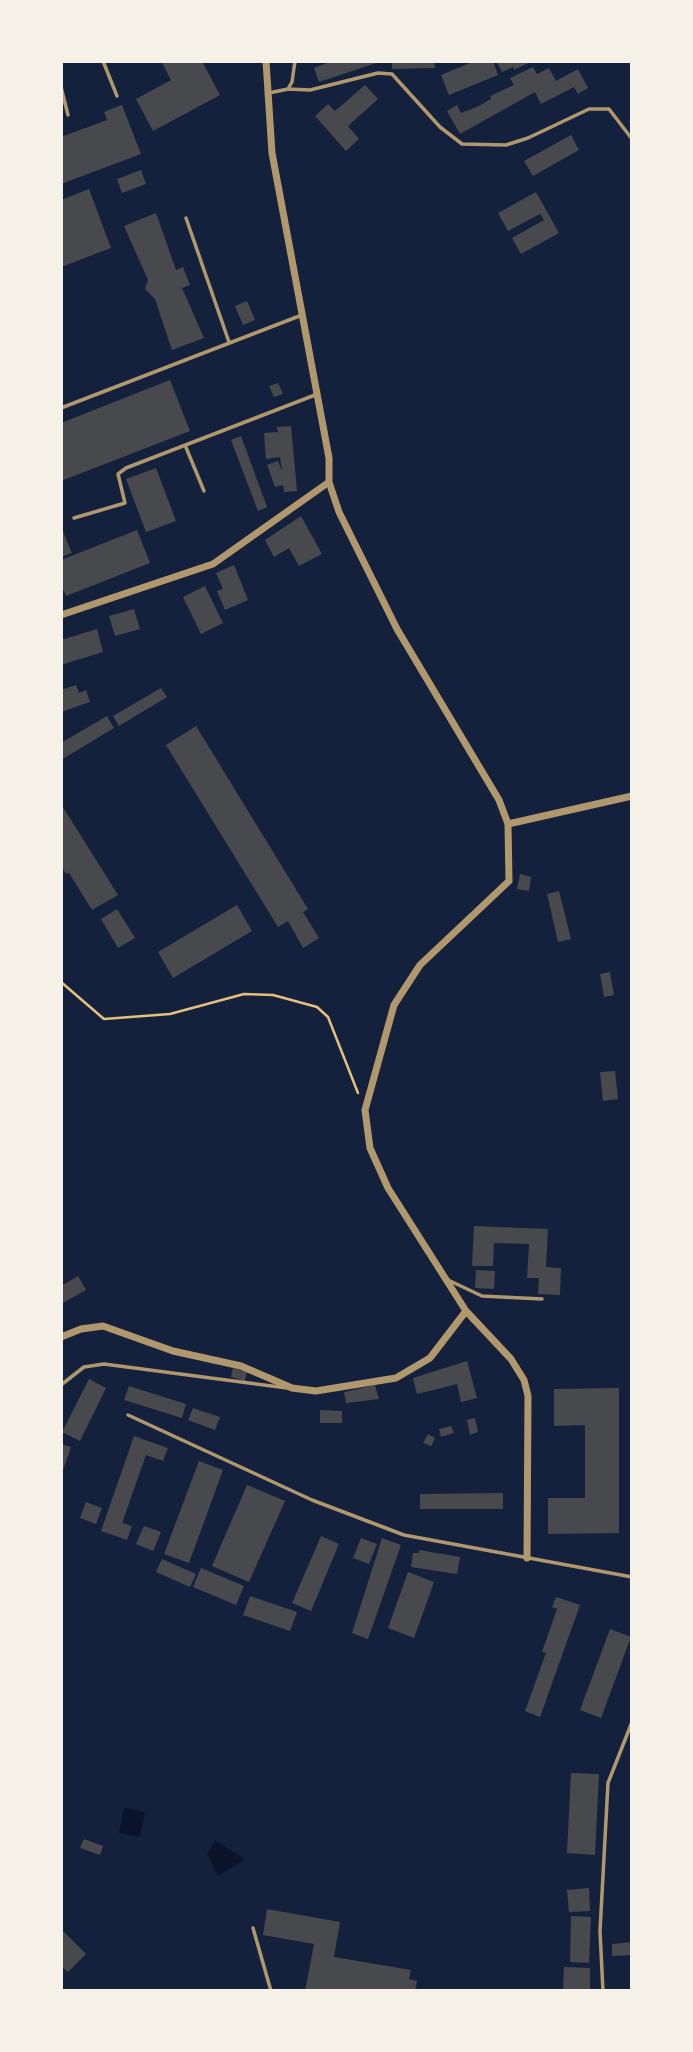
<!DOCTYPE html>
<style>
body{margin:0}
#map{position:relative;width:693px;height:2052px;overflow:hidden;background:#14213d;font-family:"IBM Plex Sans",sans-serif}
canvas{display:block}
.frame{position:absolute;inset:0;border:63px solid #f6f1e7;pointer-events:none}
</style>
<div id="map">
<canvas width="693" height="2052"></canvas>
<div class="frame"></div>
</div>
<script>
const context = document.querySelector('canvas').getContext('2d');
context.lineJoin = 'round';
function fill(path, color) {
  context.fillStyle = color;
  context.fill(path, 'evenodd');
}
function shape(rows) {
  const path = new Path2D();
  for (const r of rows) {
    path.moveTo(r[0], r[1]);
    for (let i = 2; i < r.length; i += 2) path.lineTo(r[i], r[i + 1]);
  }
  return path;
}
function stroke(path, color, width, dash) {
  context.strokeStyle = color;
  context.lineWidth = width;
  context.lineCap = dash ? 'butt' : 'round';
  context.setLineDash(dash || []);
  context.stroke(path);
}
fill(shape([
 [124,1808,145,1812,140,1837,119,1833],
 [215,1840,245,1859,218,1876,207,1854]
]), '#0b132b');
fill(shape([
 [161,61,202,61,220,95,153,131,136,99,171,80],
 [332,61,379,61,379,62,319,82,314,68],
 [392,61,434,61,435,68,392,69],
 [475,61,493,61,498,75,449,95,441,75],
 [496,61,533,61,514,70,513,67,502,72],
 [533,67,537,74,549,68,556,81,578,69,588,88,578,94,574,87,541,104,535,92,460,134,447,111,457,105,461,113,477,107,491,99,490,96,514,85,510,78],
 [365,85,378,99,348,126,359,139,346,151,315,116,328,104,335,111],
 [122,105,141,154,61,184,61,137,107,120,104,112],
 [571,135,579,150,533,176,524,161],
 [141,170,146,184,122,193,117,179],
 [89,189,111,248,61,267,61,200],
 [536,192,559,233,521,254,512,238,544,220,540,214,508,231,498,213],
 [156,213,176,270,183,267,190,285,182,288,204,338,172,350,155,299,145,289,148,280,124,226],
 [247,301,255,320,243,325,235,306],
 [170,380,190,431,61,481,61,423],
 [278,383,283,394,274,397,269,386],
 [291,426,297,491,284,492,283,485,275,487,267,465,278,461,282,471,280,457,266,459,264,433,278,432,277,427],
 [241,436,267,507,258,511,231,440],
 [156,468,176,521,146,532,126,479],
 [301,516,322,554,299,566,289,548,274,557,265,540],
 [61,527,72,553,61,557],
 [137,530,150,563,66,596,61,585,61,560],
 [234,565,248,600,225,610,217,591,223,589,216,573],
 [205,586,223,623,201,634,183,597],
 [134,609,140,629,115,636,109,616],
 [97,629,103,652,61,665,61,640],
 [76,685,79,693,86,690,90,702,61,712,61,690],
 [161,688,167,697,119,726,113,716],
 [107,716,114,728,61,760,61,743],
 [196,726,308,909,303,912,319,938,303,948,288,921,278,927,166,745],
 [61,804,118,895,92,910,69,873,66,874,61,866],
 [520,874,531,877,529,891,517,889],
 [559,891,571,939,558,942,547,894],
 [237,905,252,931,173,978,158,952],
 [117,909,135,938,118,948,101,919],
 [610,972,614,995,604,997,600,974],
 [615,1071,618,1099,603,1101,600,1072],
 [474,1226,548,1229,546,1267,561,1268,560,1295,538,1294,539,1278,527,1278,529,1244,494,1243,493,1266,472,1266],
 [476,1270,495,1271,494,1289,475,1288],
 [78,1276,86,1290,61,1304,61,1286],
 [467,1361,477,1398,461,1402,457,1384,417,1394,413,1378],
 [233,1368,247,1372,245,1381,231,1377],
 [89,1379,106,1388,80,1441,62,1432],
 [375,1385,379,1399,346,1403,344,1392],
 [129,1386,186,1404,182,1418,124,1400],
 [619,1388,619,1533,548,1534,548,1498,585,1498,585,1425,554,1426,554,1389],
 [193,1408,220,1417,215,1430,188,1420],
 [320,1410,342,1411,342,1423,320,1423],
 [475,1418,478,1432,470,1435,467,1420],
 [451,1426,454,1433,441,1437,439,1429],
 [428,1434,435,1438,431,1446,423,1443],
 [134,1436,168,1448,163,1461,146,1455,122,1523,132,1526,127,1540,101,1531],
 [61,1444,71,1447,62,1473,61,1473],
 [199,1461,223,1470,189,1563,164,1554],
 [247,1485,285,1501,249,1582,212,1566],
 [503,1493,503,1509,420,1509,420,1494],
 [86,1502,102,1508,96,1524,80,1518],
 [144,1526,161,1532,153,1551,136,1544],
 [321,1536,339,1544,311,1611,292,1603],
 [361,1538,377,1544,369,1564,353,1558],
 [382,1538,401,1545,368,1639,352,1633],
 [419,1550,460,1557,457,1574,411,1567,413,1553,419,1553],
 [162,1559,196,1574,190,1587,156,1572],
 [201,1568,244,1586,236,1605,193,1587],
 [408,1572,434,1582,414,1638,388,1628],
 [250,1596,297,1612,290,1631,243,1615],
 [556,1597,580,1605,540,1717,525,1711,546,1653,542,1652,557,1609,552,1607],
 [610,1629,631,1637,601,1718,580,1710],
 [571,1773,599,1774,595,1855,567,1853],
 [84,1839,103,1846,100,1855,80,1848],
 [589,1888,590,1911,569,1912,567,1890],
 [267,1909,340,1922,334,1957,411,1970,409,1979,417,1981,415,1991,305,1991,314,1944,263,1935],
 [571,1916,591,1917,589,1963,570,1962],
 [61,1929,86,1954,68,1972,61,1966],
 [632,1942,632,1955,612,1956,612,1944],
 [564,1967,590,1968,590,1991,563,1991]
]), '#48494c');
stroke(shape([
 [61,982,104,1019,170,1014,244,994,273,995,317,1007,328,1017,358,1093]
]), '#e5c07b', 2.5);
stroke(shape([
 [103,61,117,96],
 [61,87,68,115],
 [288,89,310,90,378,73,392,74,440,127,462,144,506,145,528,138,589,109,609,109,632,139],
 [269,93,288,89,292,82,295,61],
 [186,218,229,342],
 [61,408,302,315],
 [185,445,204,491],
 [74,518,125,503,118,474,126,468,315,395],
 [448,1280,482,1296,542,1299],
 [61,1385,84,1367,104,1364,287,1388],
 [128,1415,312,1500,404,1535,632,1577],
 [253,1928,271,1991],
 [603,1991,600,1931,608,1783,632,1722]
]), '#b1986c', 3.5);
stroke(shape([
 [266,61,272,153,329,458,329,482,339,512,397,629,499,800,508,824],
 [61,615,213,564,329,482],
 [61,1337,81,1329,103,1326,173,1351,241,1366,292,1388,316,1391,396,1378,430,1358,466,1311],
 [527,1558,528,1396,524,1380,511,1359,466,1311,388,1188,370,1148,365,1110,394,1005,420,965,509,881,508,824,632,796]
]), '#b1986c', 7);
</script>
